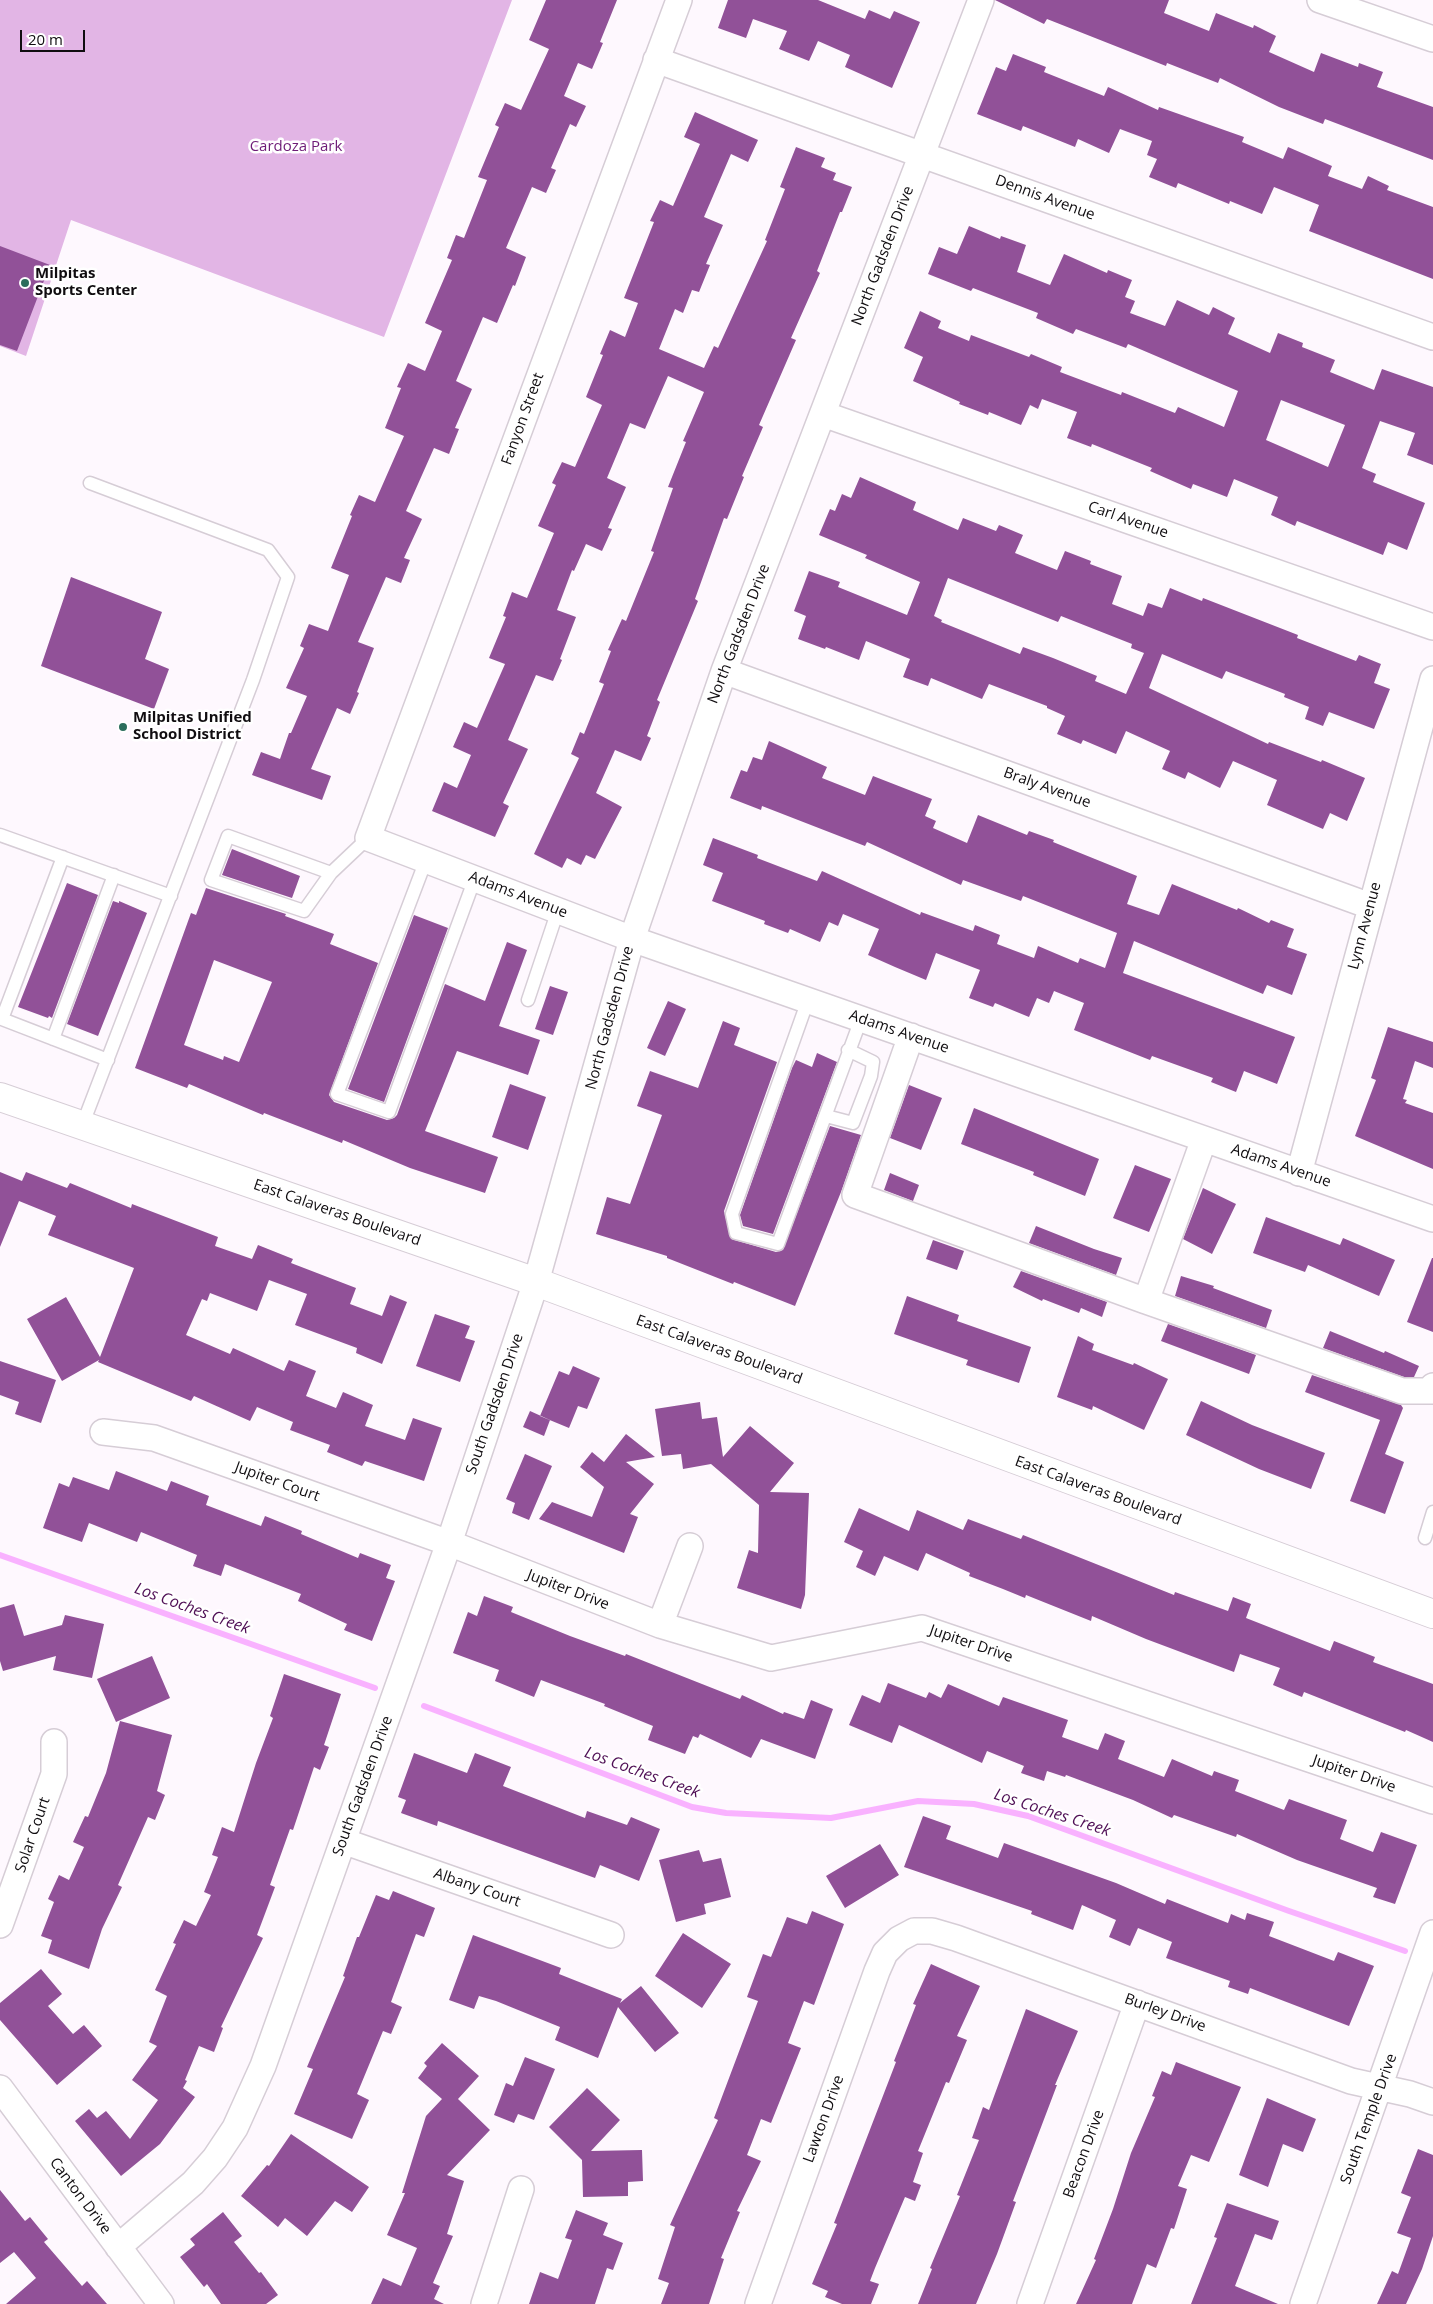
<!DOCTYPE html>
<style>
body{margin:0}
#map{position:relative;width:1433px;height:2304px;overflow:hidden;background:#fef8fe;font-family:"Open Sans",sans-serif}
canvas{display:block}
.scale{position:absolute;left:20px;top:30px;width:65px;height:22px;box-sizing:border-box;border:2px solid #100d10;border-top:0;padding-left:6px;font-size:15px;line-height:18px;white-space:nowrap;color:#100d10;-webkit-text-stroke:4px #fff;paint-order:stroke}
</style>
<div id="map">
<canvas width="1433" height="2304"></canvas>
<div class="scale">20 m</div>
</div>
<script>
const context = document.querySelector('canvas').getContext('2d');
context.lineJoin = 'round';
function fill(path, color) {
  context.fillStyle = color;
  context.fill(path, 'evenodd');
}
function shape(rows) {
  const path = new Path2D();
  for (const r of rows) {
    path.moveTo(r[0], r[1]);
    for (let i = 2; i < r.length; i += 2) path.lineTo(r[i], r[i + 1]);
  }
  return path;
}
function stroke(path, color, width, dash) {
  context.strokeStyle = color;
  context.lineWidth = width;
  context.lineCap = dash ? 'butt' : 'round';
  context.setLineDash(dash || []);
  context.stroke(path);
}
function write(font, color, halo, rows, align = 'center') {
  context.font = font + ' "Open Sans",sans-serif';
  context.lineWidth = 5;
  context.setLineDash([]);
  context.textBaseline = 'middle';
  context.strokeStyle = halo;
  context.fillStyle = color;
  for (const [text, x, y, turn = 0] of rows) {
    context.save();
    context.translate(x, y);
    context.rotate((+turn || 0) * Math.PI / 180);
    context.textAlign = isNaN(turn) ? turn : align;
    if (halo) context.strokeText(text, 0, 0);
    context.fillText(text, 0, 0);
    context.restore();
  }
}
fill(shape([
 [0,0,512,0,384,337,71,220,26,356,0,346]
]), '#e2b5e5');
stroke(shape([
 [0,1555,375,1688],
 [424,1706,692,1807,726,1813,831,1818,918,1801,974,1804,1028,1816,1289,1911,1405,1951]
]), '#f9b2ff', 6);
fill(shape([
 [546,0,617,0,600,42,603,43,592,69,578,63,564,96,586,106,576,127,570,124,551,168,556,170,546,193,532,187,506,248,526,257,515,286,513,285,497,323,483,317,456,381,472,389,455,428,459,429,449,454,434,448,406,511,422,519,404,558,410,560,401,583,386,577,358,642,374,648,357,692,359,693,350,714,337,708,311,769,331,776,322,800,252,775,261,752,280,759,289,733,291,733,307,696,286,688,304,648,300,646,309,624,328,631,349,575,331,568,352,516,350,515,359,495,375,502,404,436,385,428,401,388,397,387,408,363,425,371,442,331,425,323,452,260,447,258,456,235,464,238,487,180,478,177,499,127,495,125,505,103,521,110,549,49,529,40],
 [728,0,818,0,865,19,869,10,890,19,894,11,920,22,892,88,845,67,850,55,818,41,809,61,779,49,787,31,753,19,746,38,718,28],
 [995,0,1169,0,1164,13,1209,31,1216,13,1253,28,1254,25,1276,36,1269,52,1314,72,1321,53,1358,67,1359,63,1383,72,1377,87,1433,107,1433,160,1325,119,1323,124,1279,107,1220,78,1218,83,1167,63,1166,66,1047,19,1044,24],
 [1013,54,1046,67,1044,72,1104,96,1108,87,1158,110,1159,107,1244,137,1242,142,1283,159,1288,147,1332,166,1328,176,1362,189,1368,176,1389,186,1387,190,1433,207,1433,279,1309,231,1319,205,1274,187,1262,214,1230,201,1229,204,1178,183,1176,188,1149,177,1157,159,1147,155,1152,141,1120,129,1109,153,1078,139,1075,147,1023,126,1021,131,977,114,996,67,1006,71],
 [695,112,758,140,748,162,731,154,704,217,723,225,706,264,710,265,699,292,692,290,683,313,675,309,659,349,704,368,714,346,718,348,767,241,765,240,785,189,780,187,796,147,825,158,821,167,836,173,833,180,852,187,842,212,840,212,817,271,820,273,791,338,796,340,759,425,763,427,742,476,744,477,727,519,724,518,695,599,698,601,657,700,660,702,647,736,651,738,641,761,615,750,596,793,622,807,595,859,586,855,581,865,567,858,562,868,534,854,579,758,571,754,580,732,584,734,604,684,599,682,611,651,608,650,622,619,626,621,654,552,651,551,673,488,668,487,686,442,683,441,704,392,668,376,645,429,630,423,607,478,626,487,608,528,612,529,602,551,586,544,574,571,572,570,557,610,576,617,560,659,562,660,553,681,536,675,508,740,528,749,503,803,509,806,495,837,432,811,444,782,457,788,471,755,453,747,464,722,477,728,505,664,489,658,506,617,503,616,512,592,527,598,554,533,538,526,556,485,552,483,562,462,575,467,602,405,586,397,603,355,600,354,610,330,625,337,638,303,624,298,654,222,650,221,660,200,673,206,700,144,684,137],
 [969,226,1000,239,1001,236,1026,245,1017,272,1050,285,1064,254,1107,273,1108,270,1132,280,1125,297,1135,301,1130,313,1165,326,1177,300,1209,315,1213,307,1235,318,1228,334,1270,353,1278,333,1303,343,1302,347,1335,360,1330,372,1374,390,1382,369,1433,387,1433,465,1407,455,1415,433,1380,421,1362,468,1376,474,1373,482,1425,503,1407,550,1388,542,1383,555,1297,521,1295,526,1271,515,1278,497,1234,479,1227,497,1193,484,1191,489,1150,471,1152,468,1092,444,1091,447,1067,438,1077,412,1042,399,1038,409,1030,405,1021,425,989,412,988,415,959,404,960,402,913,381,923,357,904,348,920,311,941,321,938,328,969,341,971,335,1029,357,1031,354,1062,367,1060,372,1121,395,1122,392,1175,413,1178,407,1224,427,1238,391,1128,344,1126,348,1076,329,1073,334,1036,318,1038,313,973,288,971,291,928,274,939,247,957,254],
 [1281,400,1345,425,1328,467,1266,440],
 [0,246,50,265,17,351,0,345],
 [860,477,916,502,913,510,958,530,963,518,996,531,999,525,1023,535,1015,553,1057,570,1065,551,1091,561,1090,564,1122,576,1112,604,1143,616,1148,603,1162,608,1170,588,1202,601,1203,598,1298,635,1297,638,1356,661,1359,655,1381,664,1374,683,1390,689,1374,729,1329,712,1323,726,1305,719,1309,707,1284,697,1285,694,1226,671,1222,679,1162,654,1149,688,1268,744,1269,742,1321,762,1322,760,1365,778,1347,821,1330,813,1323,829,1267,805,1277,780,1233,761,1220,788,1188,772,1185,779,1162,769,1170,751,1126,731,1116,754,1083,740,1081,744,1057,734,1065,716,1047,708,1047,706,989,684,982,699,931,678,928,686,903,677,910,659,866,641,859,660,826,647,825,649,798,639,806,616,794,611,809,571,840,582,838,587,907,615,920,582,865,558,867,555,819,535,830,509,835,511,842,494,851,498],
 [948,578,1058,622,1061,616,1132,644,1131,648,1144,653,1126,694,1095,681,1097,676,1053,658,1023,647,1020,654,941,622,942,620,934,616],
 [71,577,162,612,145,659,169,669,154,709,41,666],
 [769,741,827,767,822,778,865,795,873,776,932,799,925,816,936,821,933,828,967,843,978,815,1027,835,1029,831,1054,840,1053,842,1137,876,1127,904,1159,915,1172,884,1237,910,1238,908,1269,923,1271,920,1294,929,1287,947,1307,954,1292,995,1267,985,1263,994,1134,941,1123,973,1295,1037,1277,1084,1244,1071,1236,1092,1211,1082,1213,1078,1152,1056,1150,1060,1074,1030,1084,1003,1054,991,1049,1003,1037,998,1029,1017,995,1003,993,1007,969,998,980,970,936,953,926,980,895,967,868,955,879,929,843,914,838,926,829,922,820,942,790,929,788,933,764,924,765,921,712,901,723,873,703,865,713,838,758,855,757,858,817,881,822,871,920,915,921,912,973,931,975,925,1000,935,997,944,1034,958,1038,946,1078,963,1080,958,1105,968,1117,933,1023,896,1021,901,963,880,961,885,867,842,865,846,762,806,761,810,730,798,741,770,747,772,753,757,762,760],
 [232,849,300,876,292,898,222,875],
 [67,883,98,895,52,1018,49,1016,48,1018,18,1007],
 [206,888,286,914,285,916,334,934,330,944,378,963,329,1095,334,1102,387,1120,394,1118,397,1115,445,984,485,1001,507,942,527,950,499,1026,540,1040,528,1075,457,1051,425,1131,498,1157,485,1193,410,1168,343,1140,342,1143,264,1113,263,1115,189,1084,187,1088,135,1068,191,913,196,915],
 [214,960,272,982,239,1062,224,1056,223,1060,184,1045],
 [113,901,119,903,119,901,147,913,98,1036,67,1024],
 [414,915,448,928,384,1102,348,1089],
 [550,986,568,992,553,1035,535,1029],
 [668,1001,686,1009,665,1056,647,1048],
 [723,1021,740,1028,734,1045,777,1062,724,1211,731,1239,776,1252,783,1250,830,1126,861,1135,841,1192,795,1306,734,1282,733,1284,667,1258,667,1256,596,1234,607,1197,630,1204,662,1115,637,1106,650,1071,698,1088],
 [1388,1027,1433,1042,1433,1068,1415,1061,1403,1099,1407,1100,1405,1103,1433,1113,1433,1169,1355,1136,1376,1080,1371,1078],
 [817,1053,837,1062,773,1234,743,1226,740,1215,792,1068,796,1060,812,1067],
 [510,1084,546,1097,528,1150,492,1137],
 [909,1085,942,1098,921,1150,890,1138],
 [974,1108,1099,1159,1085,1196,1033,1175,1034,1172,961,1144],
 [1135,1165,1171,1179,1149,1232,1113,1218],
 [0,1172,22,1181,26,1172,67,1188,70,1183,131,1208,132,1204,218,1237,215,1246,252,1259,258,1245,293,1259,291,1263,356,1288,350,1304,382,1316,390,1295,407,1302,382,1364,356,1353,357,1348,295,1325,307,1294,269,1280,257,1311,210,1293,207,1301,202,1299,186,1335,230,1354,233,1348,284,1371,289,1360,316,1371,306,1396,336,1408,343,1392,373,1405,365,1426,405,1440,413,1418,442,1428,424,1481,365,1461,362,1466,327,1452,330,1445,290,1430,293,1422,257,1407,250,1421,194,1396,191,1401,98,1362,99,1360,62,1381,27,1319,66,1297,100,1357,134,1268,48,1235,56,1216,19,1201,0,1247],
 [890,1173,919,1185,913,1201,884,1190],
 [1203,1188,1236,1204,1212,1254,1183,1239],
 [1266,1217,1340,1245,1343,1238,1395,1260,1379,1296,1308,1265,1305,1272,1253,1253],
 [1036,1226,1094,1249,1122,1258,1116,1275,1029,1243],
 [933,1240,964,1251,957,1270,926,1259],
 [1432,1258,1433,1258,1433,1332,1407,1322],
 [1021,1271,1107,1302,1102,1317,1081,1308,1079,1313,1043,1299,1042,1301,1013,1287],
 [1181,1276,1214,1286,1213,1288,1272,1310,1266,1328,1175,1296],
 [907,1296,959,1315,957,1321,1031,1347,1019,1383,966,1365,968,1360,894,1334],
 [435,1314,470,1326,465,1338,475,1341,460,1382,416,1366],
 [1168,1324,1256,1355,1249,1374,1161,1341],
 [1330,1331,1384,1353,1385,1351,1419,1366,1414,1377,1404,1377,1323,1348],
 [1078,1336,1094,1344,1092,1350,1133,1365,1134,1363,1168,1379,1144,1430,1093,1406,1092,1410,1057,1397],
 [0,1361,56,1380,41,1423,15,1414,19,1402,0,1395],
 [573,1366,600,1378,587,1409,578,1406,569,1428,540,1416,559,1371,569,1375],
 [1312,1375,1401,1405,1403,1408,1385,1454,1404,1462,1385,1514,1350,1501,1380,1420,1305,1392],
 [1201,1401,1252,1425,1325,1453,1311,1489,1259,1469,1186,1435],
 [700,1402,702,1419,717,1417,723,1457,750,1426,794,1463,770,1492,809,1493,805,1595,801,1609,737,1588,749,1550,758,1553,759,1505,711,1464,683,1469,681,1454,662,1456,655,1409],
 [530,1411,550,1420,544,1436,523,1427],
 [626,1434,655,1457,626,1462,654,1484,630,1514,638,1517,624,1553,539,1519,552,1502,592,1517,604,1487,580,1467,592,1452,604,1462],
 [525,1454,552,1466,529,1520,512,1513,515,1503,506,1499],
 [116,1471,167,1491,171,1481,209,1496,206,1505,261,1526,265,1516,302,1531,301,1534,358,1558,360,1553,391,1565,386,1578,395,1581,372,1641,344,1630,347,1624,298,1601,301,1594,225,1564,221,1576,193,1566,197,1555,141,1532,137,1542,89,1523,82,1542,43,1528,59,1483,69,1487,73,1477,109,1490],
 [859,1508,909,1531,917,1510,963,1530,968,1519,1021,1539,1023,1535,1174,1595,1175,1592,1228,1611,1233,1597,1251,1604,1246,1618,1330,1651,1334,1641,1375,1657,1373,1662,1433,1684,1433,1742,1406,1730,1405,1732,1304,1692,1302,1697,1273,1685,1280,1668,1240,1654,1234,1672,1146,1639,1092,1616,1091,1621,1026,1595,1025,1598,1003,1589,969,1576,970,1573,926,1553,918,1571,884,1556,875,1576,856,1567,863,1551,844,1542],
 [484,1596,513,1607,511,1612,570,1636,625,1656,626,1654,740,1699,742,1695,783,1714,784,1712,804,1719,811,1700,833,1709,815,1759,761,1739,751,1758,700,1734,698,1738,693,1736,685,1754,648,1740,653,1726,604,1706,605,1704,541,1680,534,1697,495,1681,499,1670,453,1653,468,1612,477,1616],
 [14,1604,24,1636,62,1625,65,1615,104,1624,92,1678,53,1670,56,1656,3,1671,0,1661,0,1608],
 [152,1656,170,1698,116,1722,97,1679],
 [284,1674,341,1694,324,1745,329,1747,320,1770,314,1767,293,1830,290,1829,270,1885,275,1887,257,1935,263,1938,221,2027,223,2028,214,2052,199,2046,185,2080,187,2081,183,2088,195,2097,160,2144,121,2176,75,2121,89,2109,97,2118,106,2111,130,2139,158,2100,132,2080,157,2046,149,2042,167,1996,155,1990,176,1944,173,1943,184,1920,196,1926,211,1895,204,1892,218,1857,212,1855,222,1827,234,1832,256,1763,273,1718,270,1716],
 [888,1683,926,1698,929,1692,941,1698,948,1684,999,1706,1003,1697,1068,1720,1062,1737,1098,1750,1105,1733,1125,1741,1118,1759,1164,1777,1172,1759,1212,1776,1214,1771,1239,1780,1235,1791,1284,1810,1289,1799,1347,1820,1340,1839,1373,1852,1381,1832,1417,1845,1395,1904,1373,1897,1377,1888,1297,1860,1237,1834,1236,1837,1174,1815,1172,1818,1133,1800,1066,1775,1065,1777,1047,1771,1044,1781,1021,1773,1024,1766,987,1751,982,1763,899,1725,892,1743,849,1725,862,1695,880,1703],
 [120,1721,172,1735,157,1791,165,1795,155,1820,148,1817,118,1885,122,1887,102,1929,89,1969,48,1953,52,1940,41,1936,54,1902,48,1899,59,1875,69,1880,84,1847,73,1842,85,1816,88,1817,106,1773],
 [414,1753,467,1773,475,1753,511,1767,503,1786,585,1818,587,1811,627,1825,631,1817,660,1829,639,1881,600,1865,595,1878,438,1821,437,1826,401,1813,406,1800,398,1797],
 [923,1816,951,1826,946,1839,998,1858,1004,1843,1116,1883,1165,1904,1167,1899,1228,1923,1231,1914,1245,1920,1247,1913,1274,1922,1269,1936,1334,1961,1338,1952,1374,1966,1349,2026,1250,1988,1248,1994,1228,1987,1230,1981,1166,1958,1172,1942,1138,1928,1130,1946,1109,1937,1116,1920,1082,1905,1073,1930,1031,1914,1032,1911,904,1867],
 [880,1844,899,1875,845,1908,826,1876],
 [699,1850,703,1862,721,1858,731,1897,704,1904,706,1914,676,1922,659,1860],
 [393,1891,435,1908,424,1937,416,1934,391,2002,402,2007,391,2034,383,2031,357,2094,369,2100,352,2139,294,2114,313,2069,307,2067,345,1977,343,1976,357,1937,359,1937,376,1895,389,1900],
 [812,1911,844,1924,814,2005,804,2001,788,2043,801,2048,771,2123,761,2119,747,2155,761,2161,737,2211,740,2212,721,2258,724,2259,709,2304,661,2304,669,2283,658,2279,675,2227,670,2225,718,2120,714,2118,758,2001,747,1997,763,1954,771,1957,787,1917,807,1924],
 [683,1933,731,1964,702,2008,655,1976],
 [473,1935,561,1968,559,1974,622,1999,620,2003,641,1986,679,2033,655,2052,618,2007,598,2058,555,2040,560,2027,496,2001,479,1996,474,2009,449,2000],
 [931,1964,980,1986,957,2036,967,2040,949,2083,946,2082,918,2151,923,2153,913,2182,921,2185,915,2201,905,2197,875,2268,870,2281,879,2284,871,2304,842,2304,825,2297,828,2291,812,2284,837,2224,834,2223,896,2062,894,2061,916,2005,913,2004],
 [41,1969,62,1994,48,2006,73,2034,84,2025,102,2046,57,2085,0,2020,0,2003],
 [1026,2009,1078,2031,1055,2085,1057,2085,1013,2201,1016,2202,997,2254,976,2304,918,2304,932,2269,930,2268,960,2196,957,2195,979,2140,972,2138,983,2107,989,2110],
 [442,2043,479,2076,458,2099,490,2130,447,2175,464,2181,447,2234,453,2236,433,2283,440,2286,434,2299,444,2304,371,2304,383,2278,401,2286,417,2248,387,2235,405,2193,402,2193,426,2116,442,2099,418,2078,427,2066,424,2063],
 [525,2057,555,2069,534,2120,518,2114,514,2123,494,2115,506,2083,513,2086],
 [1176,2062,1241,2087,1209,2162,1191,2155,1178,2186,1187,2189,1174,2229,1171,2228,1156,2268,1147,2264,1132,2304,1076,2304,1096,2260,1094,2259,1113,2209,1131,2153,1155,2097,1152,2096,1162,2071,1171,2075],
 [587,2088,620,2120,591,2151,642,2150,643,2181,628,2182,628,2196,583,2197,582,2160,549,2127],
 [1267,2098,1316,2119,1303,2152,1283,2144,1268,2187,1239,2175],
 [291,2134,369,2187,352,2212,335,2201,307,2236,285,2218,278,2227,241,2196,267,2165,269,2166],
 [1418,2149,1433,2155,1433,2236,1422,2269,1406,2304,1377,2304,1392,2271,1398,2274,1411,2238,1397,2233,1411,2197,1401,2193],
 [0,2190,25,2221,30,2217,48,2239,44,2242,82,2286,87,2281,107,2304,6,2304,36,2278,14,2252,0,2263],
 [1227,2203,1279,2221,1272,2240,1255,2234,1235,2286,1278,2304,1191,2304,1217,2238,1214,2237],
 [576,2210,608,2223,603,2235,623,2243,613,2270,607,2268,595,2304,529,2304,540,2272,558,2279,572,2240,565,2238],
 [223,2212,242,2236,234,2242,259,2273,261,2272,278,2295,266,2304,221,2304,207,2284,204,2287,180,2257,195,2245,190,2239]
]), '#915198');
const lane = shape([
 [0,835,171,896],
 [63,857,2,1019,108,1060],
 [426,860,337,1094,389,1112,475,878],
 [331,873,228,836,211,880,304,911,331,873,368,838],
 [528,1000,558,910],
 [808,1000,732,1214,736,1233,778,1244,861,1019],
 [53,1039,114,875],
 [826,1116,853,1123,871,1076,873,1062,848,1050],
 [82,1126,253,680,288,577,268,550,90,483],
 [1425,1538,1433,1512]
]);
const street = shape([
 [679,0,368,838,632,939,1433,1219],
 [1320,0,1433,39],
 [656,60,1433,337],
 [823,414,1433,627],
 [724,671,1370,906],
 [911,1036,855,1195,1146,1301,1204,1139],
 [1299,1173,1433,679],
 [1146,1301,1402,1391,1431,1391,1433,1386],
 [103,1432,154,1438,449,1543,660,1625,771,1658,922,1628,1433,1801],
 [660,1625,690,1546],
 [343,1841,611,1935],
 [0,1925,54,1774,54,1742],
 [0,2088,161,2304],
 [118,2247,193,2183,215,2158,235,2128,263,2066,449,1543,536,1282,632,939,724,671,981,0],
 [484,2304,521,2189],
 [758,2304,877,1971,885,1953,899,1939,914,1931,932,1931,956,1938,1351,2081,1410,2094,1433,2102],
 [1030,2304,1137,2003],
 [1303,2304,1433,1933]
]);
const secondary = shape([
 [0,1097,536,1282,1433,1614]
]);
stroke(lane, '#d6cdd6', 15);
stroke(street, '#d6cdd6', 28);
stroke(secondary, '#d6cdd6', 30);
stroke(lane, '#fff', 12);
stroke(street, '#fff', 25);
stroke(secondary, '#fff', 28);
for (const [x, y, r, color] of [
 [25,283,5,"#2b6d5c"],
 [123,727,5,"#2b6d5c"]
]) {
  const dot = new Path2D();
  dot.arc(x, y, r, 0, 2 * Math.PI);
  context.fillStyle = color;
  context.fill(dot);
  stroke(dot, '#fff', 2);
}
write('15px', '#6e1c77', '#fff', [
 ["Cardoza Park",296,147]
]);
write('15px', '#100d10', '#fff', [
 ["Dennis Avenue",1045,198,20],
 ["North Gadsden Drive",883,256,-69],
 ["Fanyon Street",523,419,-70],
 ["Carl Avenue",1128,520,19],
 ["North Gadsden Drive",739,634,-69],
 ["Braly Avenue",1047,788,20],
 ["Adams Avenue",518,895,21],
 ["Lynn Avenue",1365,926,-75],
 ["North Gadsden Drive",610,1018,-75],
 ["Adams Avenue",899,1032,19],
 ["Adams Avenue",1281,1166,19],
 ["East Calaveras Boulevard",337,1213,19],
 ["East Calaveras Boulevard",719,1350,20],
 ["South Gadsden Drive",495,1404,-71],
 ["Jupiter Court",277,1482,20],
 ["East Calaveras Boulevard",1098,1491,20],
 ["Jupiter Drive",568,1590,21],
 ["Jupiter Drive",971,1644,19],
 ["Jupiter Drive",1354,1774,19],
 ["South Gadsden Drive",363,1786,-70],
 ["Solar Court",33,1835,-71],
 ["Albany Court",477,1888,19],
 ["Burley Drive",1165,2013,20],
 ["Lawton Drive",824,2119,-70],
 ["South Temple Drive",1369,2119,-70],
 ["Beacon Drive",1084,2154,-70],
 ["Canton Drive",80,2196,53]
]);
write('bold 15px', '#100d10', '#fff', [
 ["Milpitas",35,274],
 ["Sports Center",35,291],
 ["Milpitas Unified",133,718],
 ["School District",133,735]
], 'left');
write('italic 16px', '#4f0f55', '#fff', [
 ["Los Coches Creek",192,1609,20],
 ["Los Coches Creek",642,1773,20],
 ["Los Coches Creek",1052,1813,18]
]);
</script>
